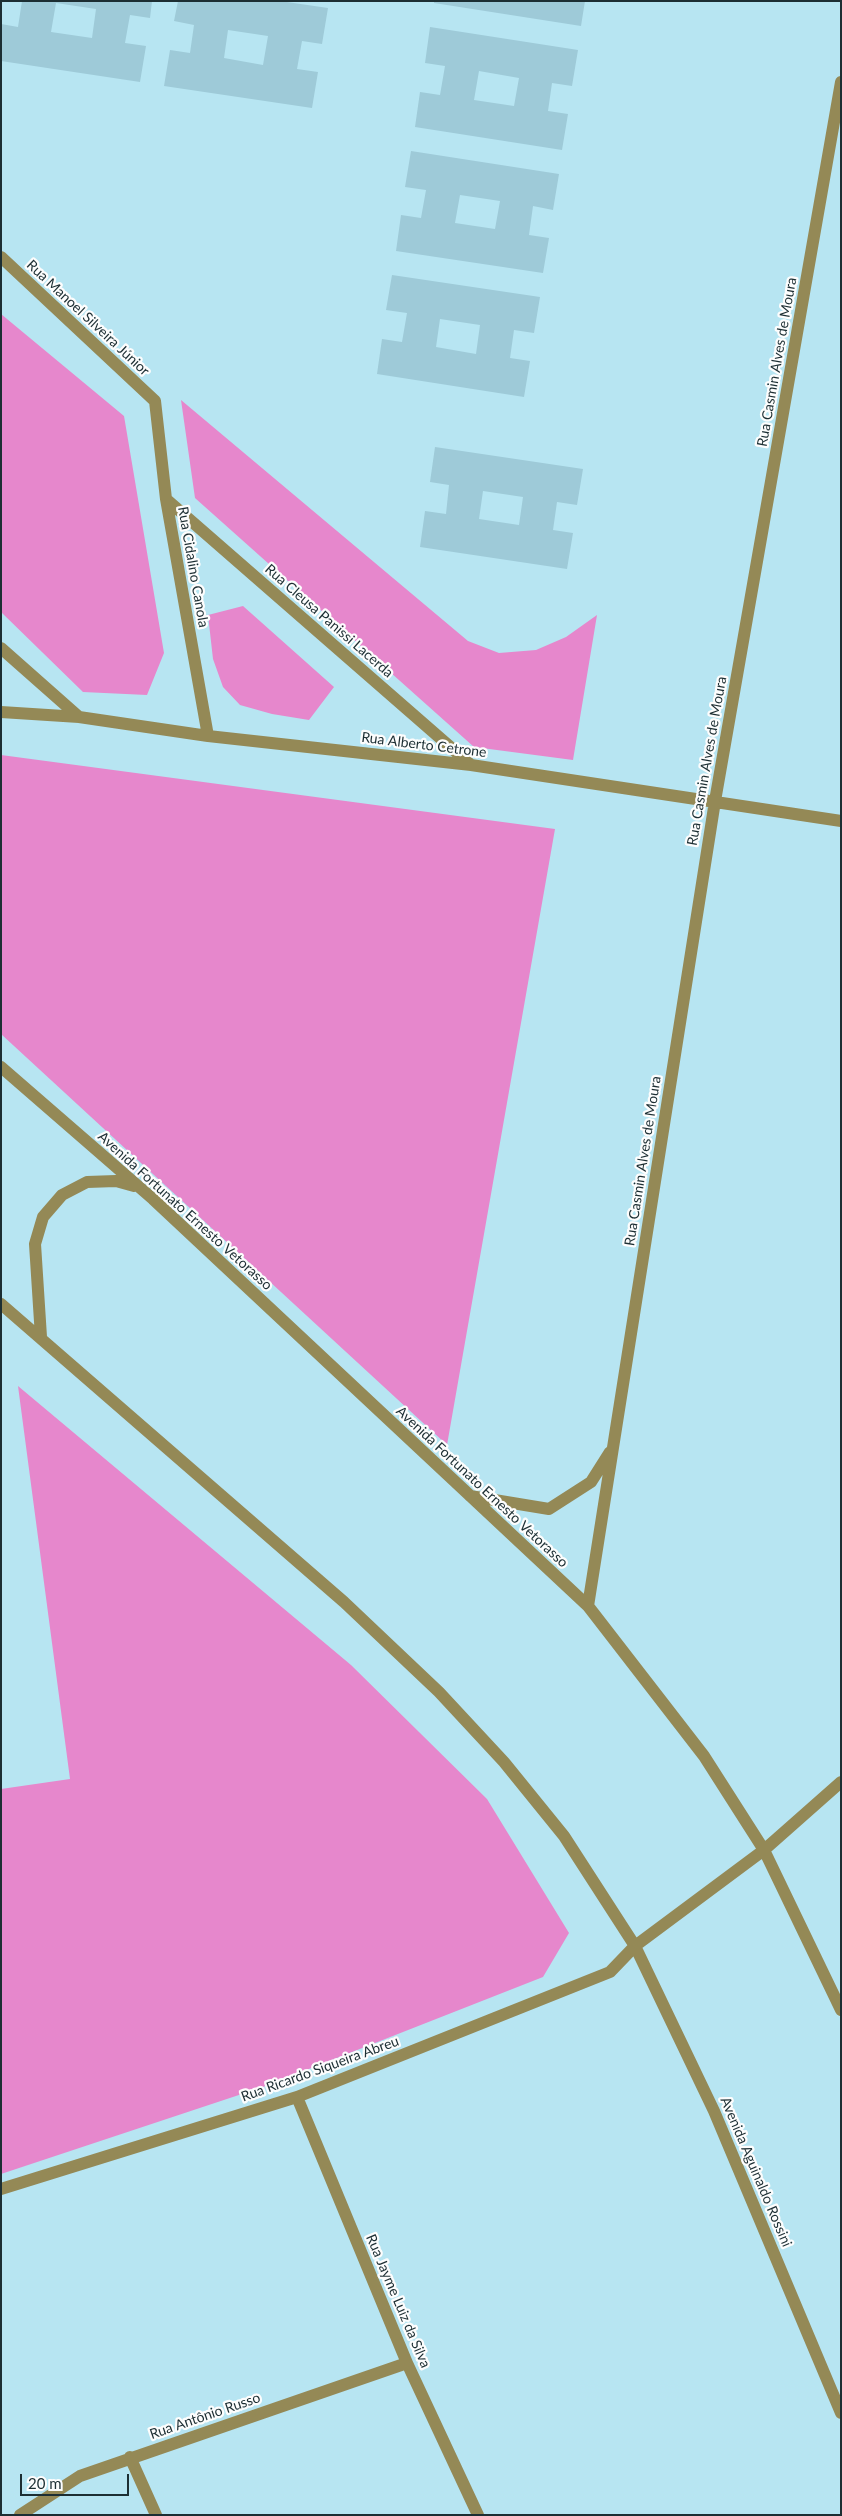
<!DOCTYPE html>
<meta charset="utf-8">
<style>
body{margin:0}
#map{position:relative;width:842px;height:2516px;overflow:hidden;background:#b7e5f2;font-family:Lato,sans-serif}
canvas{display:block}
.frame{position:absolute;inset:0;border:2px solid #1c2e33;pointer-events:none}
.scale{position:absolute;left:20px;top:2474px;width:109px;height:22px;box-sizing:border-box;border:2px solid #1c2e33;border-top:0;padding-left:6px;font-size:15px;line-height:18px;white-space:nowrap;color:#1c2e33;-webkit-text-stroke:4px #fdfdfd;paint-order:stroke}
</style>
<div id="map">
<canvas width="842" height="2516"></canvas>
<div class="frame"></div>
<div class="scale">20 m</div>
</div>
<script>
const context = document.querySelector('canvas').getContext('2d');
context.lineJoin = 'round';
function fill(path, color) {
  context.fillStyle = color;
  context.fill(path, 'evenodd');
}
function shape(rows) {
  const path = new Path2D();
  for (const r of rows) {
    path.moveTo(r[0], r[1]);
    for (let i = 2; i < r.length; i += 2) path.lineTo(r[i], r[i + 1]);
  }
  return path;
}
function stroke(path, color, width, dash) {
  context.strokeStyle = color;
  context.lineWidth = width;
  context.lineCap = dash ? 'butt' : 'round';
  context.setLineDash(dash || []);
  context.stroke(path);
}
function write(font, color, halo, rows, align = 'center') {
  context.font = font + ' Lato,sans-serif';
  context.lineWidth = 4.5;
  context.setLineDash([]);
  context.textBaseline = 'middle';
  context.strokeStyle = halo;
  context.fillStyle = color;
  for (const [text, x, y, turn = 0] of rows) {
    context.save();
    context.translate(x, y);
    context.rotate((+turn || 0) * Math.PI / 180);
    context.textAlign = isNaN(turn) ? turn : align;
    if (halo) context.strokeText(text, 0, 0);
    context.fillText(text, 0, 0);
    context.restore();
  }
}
fill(shape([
 [1,314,124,416,164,653,147,695,83,692,1,612],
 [181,400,468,641,499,653,536,650,566,637,597,615,573,760,474,747,195,498],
 [243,606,334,687,309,720,272,714,240,705,223,687,213,659,208,615],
 [1,755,555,829,447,1445,1,1034],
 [18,1386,351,1665,487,1799,569,1933,543,1977,263,2087,1,2174,1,1789,70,1779]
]), '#e687cc');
fill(shape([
 [22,1,152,1,150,18,130,15,125,43,146,46,140,82,1,61,1,24,18,27],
 [56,3,96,9,92,38,51,32],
 [178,1,280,1,328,8,322,44,302,41,297,69,318,72,312,108,164,86,170,50,190,53,194,25,174,21],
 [228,30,268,36,263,65,224,58],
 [434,1,585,1,581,26,434,3],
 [430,27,578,50,572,86,552,83,548,111,568,114,562,150,415,127,420,92,440,95,445,66,425,63],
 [479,71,519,78,514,106,474,100],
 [411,151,559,174,553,210,533,206,529,235,549,238,543,273,396,251,401,215,421,218,426,190,405,187],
 [460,195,500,201,495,229,455,223],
 [392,275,540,297,534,333,514,330,510,358,530,361,524,397,377,374,382,339,402,342,407,313,386,310],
 [440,319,480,325,476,354,436,347],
 [435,447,583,469,577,505,557,502,553,530,573,533,567,569,420,547,425,511,446,514,449,485,430,482],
 [483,491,523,497,519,525,479,519]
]), '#9ecad8');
stroke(shape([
 [1,257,155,401,166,499,208,736],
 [166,499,471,765],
 [1,648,79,717],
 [1,712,79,717,208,736,471,765,841,821],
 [1,1067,153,1199,588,1606,704,1756,764,1850,841,2010],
 [1,1304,344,1602,439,1692,504,1762,564,1836,635,1946,714,2111,841,2413],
 [41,1337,35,1244,43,1217,62,1195,87,1182,116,1181,134,1186],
 [470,1496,549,1509,591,1482,610,1452],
 [588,1606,715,801,841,82],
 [297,2097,407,2363,478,2515],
 [1,2189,297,2097,610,1972,635,1946,764,1850,841,1782],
 [130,2457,156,2515],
 [20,2515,80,2476,407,2363]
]), '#948956', 12);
write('14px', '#1c2e33', '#fdfdfd', [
 ["Rua Manoel Silveira Júnior",88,318,43],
 ["Rua Casmin Alves de Moura",777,362,-80],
 ["Rua Cidalino Canola",193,567,80],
 ["Rua Cleusa Panissi Lacerda",329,621,41],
 ["Rua Alberto Cetrone",424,745,7],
 ["Rua Casmin Alves de Moura",707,761,-80],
 ["Rua Casmin Alves de Moura",643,1161,-81],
 ["Avenida Fortunato Ernesto Vetorasso",185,1211,42],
 ["Avenida Fortunato Ernesto Vetorasso",482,1487,43],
 ["Rua Ricardo Siqueira Abreu",320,2069,-20],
 ["Avenida Aguinaldo Rossini",756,2172,67],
 ["Rua Jayme Luiz da Silva",398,2301,67],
 ["Rua Antônio Russo",205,2416,-19]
]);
</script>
